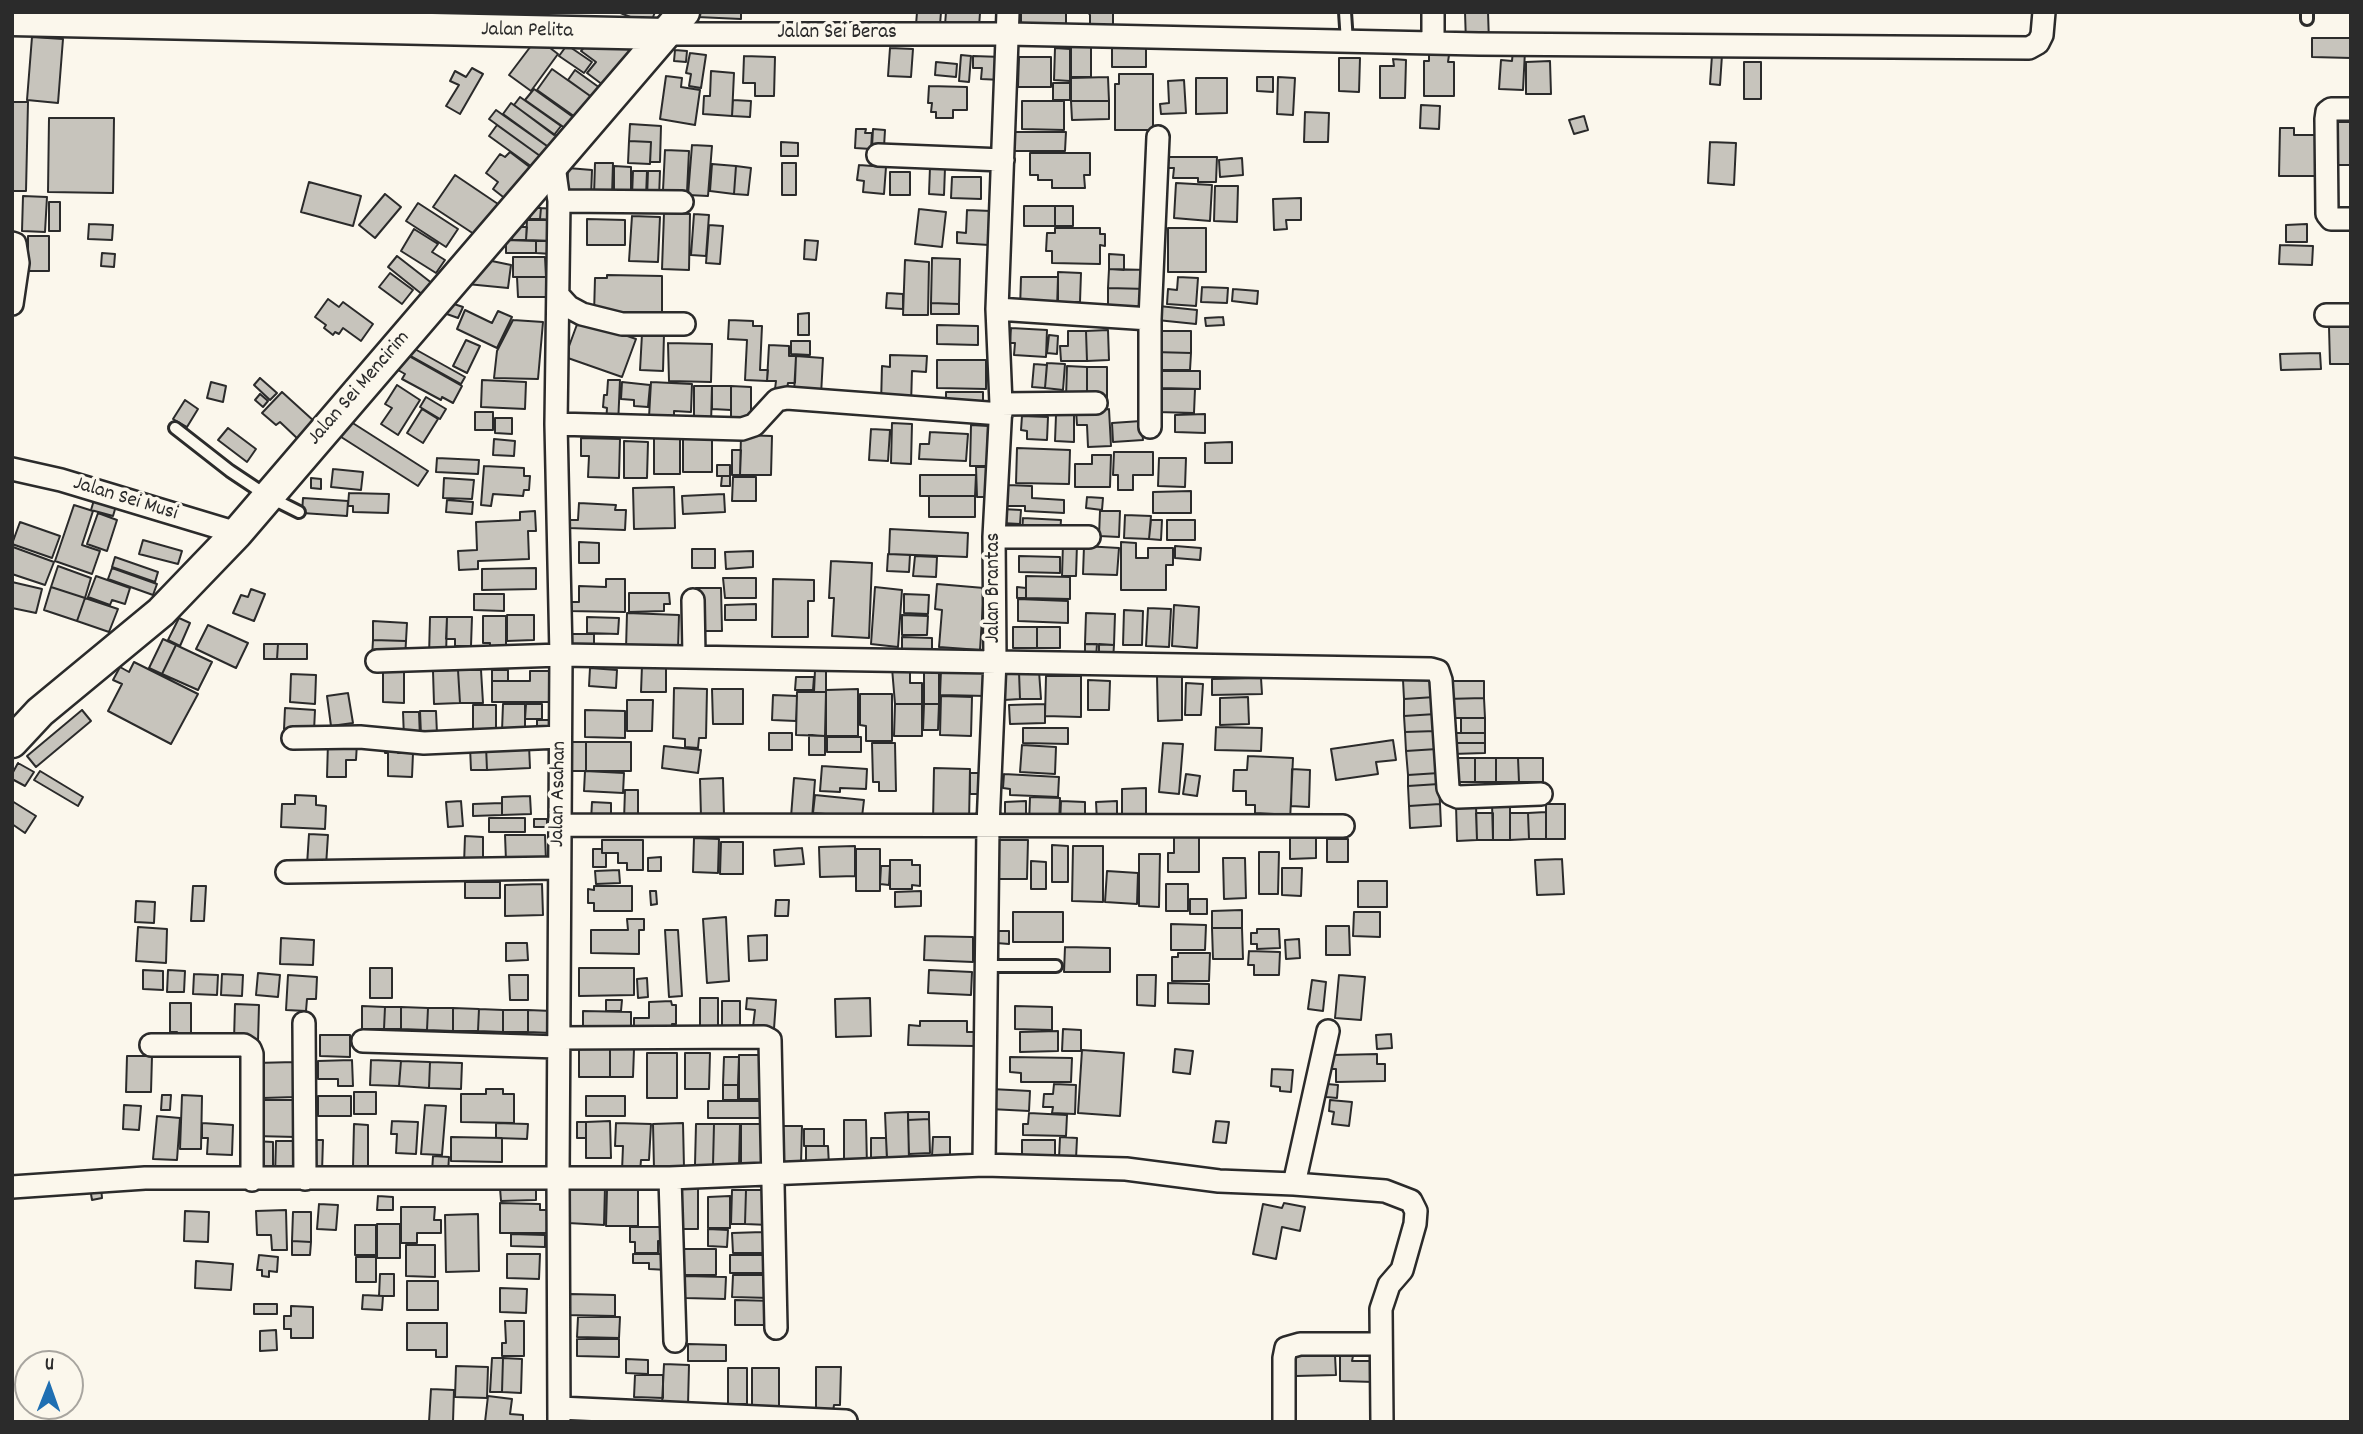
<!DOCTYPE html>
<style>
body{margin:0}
#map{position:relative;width:2363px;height:1434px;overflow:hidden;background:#fbf7ec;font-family:Dekko,sans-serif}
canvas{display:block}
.frame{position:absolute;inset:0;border:14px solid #2b2b2b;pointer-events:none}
.north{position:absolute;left:14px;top:1350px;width:70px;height:70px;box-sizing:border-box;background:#fbf7ec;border:2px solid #a8a59f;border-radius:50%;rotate:1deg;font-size:19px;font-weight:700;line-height:28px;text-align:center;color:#2b2b2b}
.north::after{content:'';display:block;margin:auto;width:24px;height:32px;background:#1f6fb2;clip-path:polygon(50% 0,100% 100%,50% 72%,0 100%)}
</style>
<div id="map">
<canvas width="2363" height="1434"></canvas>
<div class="frame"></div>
<div class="north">U</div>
</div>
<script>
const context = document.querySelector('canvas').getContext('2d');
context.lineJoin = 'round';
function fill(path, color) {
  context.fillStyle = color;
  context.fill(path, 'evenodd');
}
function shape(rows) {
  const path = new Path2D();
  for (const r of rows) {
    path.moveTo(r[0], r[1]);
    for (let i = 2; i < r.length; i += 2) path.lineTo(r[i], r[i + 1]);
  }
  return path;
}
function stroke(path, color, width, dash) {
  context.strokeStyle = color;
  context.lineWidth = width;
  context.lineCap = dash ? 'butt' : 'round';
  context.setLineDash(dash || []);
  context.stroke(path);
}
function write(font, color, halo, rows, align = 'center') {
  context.font = font + ' Dekko,sans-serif';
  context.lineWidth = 7;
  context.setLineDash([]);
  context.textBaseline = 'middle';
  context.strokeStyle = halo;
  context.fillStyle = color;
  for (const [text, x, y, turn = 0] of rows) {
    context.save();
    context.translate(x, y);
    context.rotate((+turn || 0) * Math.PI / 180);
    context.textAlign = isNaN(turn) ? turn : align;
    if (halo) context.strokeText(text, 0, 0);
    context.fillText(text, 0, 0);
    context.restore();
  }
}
const building = shape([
 [618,12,655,12,650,25,618,12],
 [697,12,741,12,741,19,697,17,697,12],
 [917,12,941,12,940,25,916,25,917,12],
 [946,12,980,13,979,27,945,25,946,12],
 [1066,12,1066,29,1021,26,1021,13,1066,12],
 [1088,12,1113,12,1113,32,1090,32,1090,15,1088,12],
 [1465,12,1488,12,1489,42,1466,43,1465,12],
 [32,37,63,39,58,103,27,100,32,37],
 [537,38,558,54,531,91,509,75,537,38],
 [592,38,607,49,615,38,634,52,607,88,587,73,596,62,581,51,592,38],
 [2312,38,2351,38,2351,58,2312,57,2312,38],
 [567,45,592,62,584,73,559,56,567,45],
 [1071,45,1091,45,1091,77,1071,77,1071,45],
 [1112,47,1146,48,1146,67,1112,67,1112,47],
 [890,48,913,49,911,77,888,76,890,48],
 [1055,48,1070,49,1070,81,1054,80,1055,48],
 [675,50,687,51,686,62,674,61,675,50],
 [1513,50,1525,51,1523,90,1499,89,1501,60,1512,61,1513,50],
 [690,53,706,55,701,88,689,86,691,74,686,73,690,53],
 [1429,54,1449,55,1448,62,1454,62,1454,96,1424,96,1424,61,1429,61,1429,54],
 [961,55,971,56,969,82,959,81,961,55],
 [1712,55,1722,55,1720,85,1710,84,1712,55],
 [744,56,775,57,774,96,755,96,755,83,743,83,744,56],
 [973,56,1002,57,1002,80,981,79,982,68,973,68,973,56],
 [1019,57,1051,57,1051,87,1018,87,1019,57],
 [1339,58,1360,58,1359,92,1339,91,1339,58],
 [1393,59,1406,60,1405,98,1380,98,1380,66,1394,66,1393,59],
 [1550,61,1551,94,1526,94,1526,62,1550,61],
 [936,62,957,64,956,77,935,75,936,62],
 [1744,62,1761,62,1761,99,1744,99,1744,62],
 [472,68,483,74,460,114,446,106,459,85,450,81,455,71,466,77,472,68],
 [552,69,593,98,578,119,537,90,552,69],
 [575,70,600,88,593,98,568,80,575,70],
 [711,71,734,73,732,116,703,114,704,96,710,96,711,71],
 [1119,74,1153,74,1153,130,1115,130,1115,84,1119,84,1119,74],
 [666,76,682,78,681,87,700,90,695,125,660,119,666,76],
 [1108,77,1109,101,1071,101,1071,78,1108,77],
 [1257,77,1273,77,1273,92,1257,91,1257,77],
 [1278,77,1295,78,1293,115,1277,114,1278,77],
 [1196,78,1227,78,1227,113,1196,114,1196,78],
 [1184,80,1186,113,1161,114,1160,104,1169,103,1168,81,1184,80],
 [1053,83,1070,83,1070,100,1053,100,1053,83],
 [929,86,967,87,967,110,953,110,953,118,936,118,936,112,931,112,932,103,928,103,929,86],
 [534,89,580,122,572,133,525,100,534,89],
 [520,97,561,126,554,135,514,105,520,97],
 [733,100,751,101,750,117,732,116,733,100],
 [1022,101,1064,101,1064,130,1022,129,1022,101],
 [1071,101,1109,101,1109,119,1072,120,1071,101],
 [12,102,28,102,26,191,12,191,12,102],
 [511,103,562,140,554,151,503,114,511,103],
 [1421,105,1440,106,1439,129,1420,128,1421,105],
 [496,110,554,151,547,161,489,119,496,110],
 [1305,112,1329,113,1328,142,1304,142,1305,112],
 [1584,116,1588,130,1574,134,1569,120,1584,116],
 [49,118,114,118,113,193,48,192,49,118],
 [2333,122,2351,122,2351,165,2334,165,2333,122],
 [630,124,661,126,660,162,650,162,651,142,629,141,630,124],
 [497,125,547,161,539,172,489,136,497,125],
 [2280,128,2294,128,2294,135,2316,135,2315,176,2279,176,2280,128],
 [856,129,866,129,865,133,872,133,871,149,855,148,856,129],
 [873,129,885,130,884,147,872,147,873,129],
 [1013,132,1066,132,1065,151,1013,151,1013,132],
 [629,141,651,142,650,164,628,163,629,141],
 [781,142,798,143,798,156,781,156,781,142],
 [1710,142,1736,143,1734,185,1708,183,1710,142],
 [692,145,712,146,708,196,688,195,692,145],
 [665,150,689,151,687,192,663,190,665,150],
 [510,152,531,168,507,200,493,189,498,182,486,173,500,154,505,157,510,152],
 [1030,153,1090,153,1090,175,1084,175,1085,188,1052,188,1052,180,1038,180,1038,175,1030,175,1030,153],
 [1168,157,1217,157,1216,182,1198,182,1198,178,1173,178,1174,168,1168,168,1168,157],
 [1242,158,1243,175,1220,177,1219,160,1242,158],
 [595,163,613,163,612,196,594,195,595,163],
 [782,163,796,163,796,195,782,195,782,163],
 [712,164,736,166,734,194,710,191,712,164],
 [859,165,886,167,884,194,863,192,864,181,857,180,859,165],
 [614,166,631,167,631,199,614,199,614,166],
 [736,166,751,168,748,195,734,194,736,166],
 [930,167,945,168,944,195,929,194,930,167],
 [568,168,592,170,591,198,567,197,568,168],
 [633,171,647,171,646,197,632,196,633,171],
 [648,171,660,171,659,198,647,198,648,171],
 [890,172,910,172,910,195,890,195,890,172],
 [455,175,498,204,477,236,433,207,455,175],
 [952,177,981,177,981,199,951,198,952,177],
 [309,182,361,196,353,226,301,212,309,182],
 [1176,183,1212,185,1210,221,1174,218,1176,183],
 [1215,186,1238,186,1237,222,1214,221,1215,186],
 [385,194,401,207,375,238,359,225,385,194],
 [23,196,47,197,45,232,22,231,23,196],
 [1301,198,1301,220,1286,220,1287,229,1274,230,1273,199,1301,198],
 [49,202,60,202,60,231,49,231,49,202],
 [418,203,458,229,446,247,406,221,418,203],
 [1024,206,1055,206,1055,226,1024,226,1024,206],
 [1055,206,1073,206,1073,226,1055,226,1055,206],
 [530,208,541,208,540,219,530,219,530,208],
 [541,208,554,209,553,220,540,219,541,208],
 [919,209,946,212,942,247,915,244,919,209],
 [967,210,991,211,989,245,957,243,957,232,966,233,967,210],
 [664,213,690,214,689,270,662,269,664,213],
 [694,214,709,215,706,256,691,255,694,214],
 [632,216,660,217,658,262,629,261,632,216],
 [587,219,625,220,625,245,587,245,587,219],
 [527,220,554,220,554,241,526,240,527,220],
 [89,224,113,225,112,240,88,239,89,224],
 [2307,224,2307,242,2286,242,2286,225,2307,224],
 [709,225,723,226,720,264,706,263,709,225],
 [513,227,527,227,526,240,512,240,513,227],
 [1055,228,1100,228,1100,234,1105,234,1105,246,1100,245,1100,264,1052,263,1052,251,1046,251,1047,233,1055,233,1055,228],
 [1168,228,1206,228,1206,272,1168,272,1168,228],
 [414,229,438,244,432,252,445,260,436,273,401,251,414,229],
 [28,236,49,236,49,271,28,271,28,236],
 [506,240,536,241,536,253,506,253,506,240],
 [805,240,818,241,816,260,804,259,805,240],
 [536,241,553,241,553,254,536,253,536,241],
 [2280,245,2313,246,2312,265,2279,264,2280,245],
 [102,253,115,254,114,267,101,266,102,253],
 [1109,254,1124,255,1124,270,1109,269,1109,254],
 [397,256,433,284,423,295,388,267,397,256],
 [513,257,545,257,546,277,513,277,513,257],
 [932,258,960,259,959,304,931,303,932,258],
 [487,260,511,265,508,288,467,284,487,260],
 [905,260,929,262,928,315,903,315,905,260],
 [1109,269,1148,270,1147,289,1108,288,1109,269],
 [1058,272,1081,273,1080,302,1058,302,1058,272],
 [390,273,413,290,402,304,379,287,390,273],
 [607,275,662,276,662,315,594,314,595,278,607,278,607,275],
 [517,277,546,277,546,297,518,297,517,277],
 [1021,277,1058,277,1057,309,1020,309,1021,277],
 [1178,277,1198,278,1196,306,1167,304,1168,289,1177,290,1178,277],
 [1202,287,1228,288,1227,303,1201,302,1202,287],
 [1108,288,1147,289,1147,311,1108,310,1108,288],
 [1233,289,1258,291,1257,304,1232,301,1233,289],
 [887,293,903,294,903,309,886,308,887,293],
 [328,299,339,307,343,302,373,324,361,341,343,328,339,334,335,332,333,335,324,328,326,325,315,317,328,299],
 [448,302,463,307,458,318,444,313,448,302],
 [931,303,959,304,959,314,931,314,931,303],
 [1159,306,1197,310,1196,324,1157,320,1159,306],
 [465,310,492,323,498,311,512,317,497,348,457,329,465,310],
 [809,313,809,335,798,335,798,314,809,313],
 [1223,317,1224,325,1206,326,1205,318,1223,317],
 [579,319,636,339,622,377,565,357,579,319],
 [513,320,543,322,538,379,494,378,497,351,513,320],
 [729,320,753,321,753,326,762,326,760,370,768,370,767,381,745,380,747,340,728,339,729,320],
 [937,325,978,326,978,345,937,344,937,325],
 [2351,326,2351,364,2330,364,2329,327,2351,326],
 [1011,328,1047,330,1046,357,1014,355,1015,343,1010,343,1011,328],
 [1108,330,1109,360,1087,361,1086,331,1108,330],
 [1068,331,1086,331,1087,361,1061,361,1060,346,1068,346,1068,331],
 [1154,331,1191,331,1191,353,1154,352,1154,331],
 [642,334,664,334,663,371,640,370,642,334],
 [1049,335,1058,336,1057,354,1047,353,1049,335],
 [466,340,480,346,467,373,453,366,466,340],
 [791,341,810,341,810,355,791,354,791,341],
 [668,343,712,344,711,382,669,381,668,343],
 [769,345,789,346,789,356,796,356,795,383,788,383,787,389,775,389,776,381,767,381,769,345],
 [413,348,465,377,461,384,409,355,413,348],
 [1154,352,1191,353,1190,370,1154,370,1154,352],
 [2320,353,2321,369,2281,370,2280,354,2320,353],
 [407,355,462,386,453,403,442,397,441,400,402,379,405,374,398,370,407,355],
 [890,355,927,356,926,372,912,371,911,405,881,404,882,366,890,367,890,355],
 [796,356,823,358,821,395,794,393,796,356],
 [937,360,986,360,986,389,937,388,937,360],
 [1047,363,1065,364,1063,390,1045,388,1047,363],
 [1034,364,1047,365,1045,388,1032,387,1034,364],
 [1067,366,1087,367,1087,398,1066,398,1067,366],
 [1087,367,1107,367,1107,398,1087,398,1087,367],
 [1162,371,1200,371,1200,389,1161,388,1162,371],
 [260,378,277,393,270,400,254,385,260,378],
 [482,380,526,382,525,409,481,407,482,380],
 [608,380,620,380,618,425,606,424,607,408,603,407,604,395,607,395,608,380],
 [211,382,226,386,223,402,207,398,211,382],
 [622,382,650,385,648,407,634,406,634,400,621,399,622,382],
 [651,382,692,384,691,412,674,411,674,418,649,417,651,382],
 [397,385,420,400,398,435,381,424,392,408,385,404,397,385],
 [694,386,712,386,711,425,694,425,694,386],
 [712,386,731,386,731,410,712,409,712,386],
 [731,386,751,387,751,425,731,425,731,386],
 [1157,389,1195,389,1194,413,1157,412,1157,389],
 [282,392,315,422,299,440,280,422,276,425,262,413,282,392],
 [946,392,983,392,983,409,946,408,946,392],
 [260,394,268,401,263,407,255,400,260,394],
 [426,397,446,409,440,419,420,407,426,397],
 [185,400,198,409,187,427,173,419,185,400],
 [422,409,438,419,423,443,407,433,422,409],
 [1109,409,1111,446,1088,447,1087,425,1077,425,1076,410,1109,409],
 [475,412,493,412,493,430,475,430,475,412],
 [1205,414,1205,433,1175,432,1175,415,1205,414],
 [1056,415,1074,415,1074,442,1055,441,1056,415],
 [1022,416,1048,417,1047,440,1027,439,1027,431,1021,430,1022,416],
 [495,418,512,418,512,434,495,433,495,418],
 [348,420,428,471,418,486,338,435,348,420],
 [1141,421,1143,440,1113,442,1112,423,1141,421],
 [892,423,912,424,911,464,891,463,892,423],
 [971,425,988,426,987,466,970,466,971,425],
 [228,428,256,449,247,462,218,440,228,428],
 [871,429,890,430,888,461,869,460,871,429],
 [930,432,968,434,966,461,919,459,920,444,929,444,930,432],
 [741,435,772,436,771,475,740,475,741,435],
 [683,437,712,437,712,472,683,472,683,437],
 [581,438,620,439,619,478,588,477,589,456,581,456,581,438],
 [654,438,680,438,680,474,654,474,654,438],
 [494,439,515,441,514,456,493,455,494,439],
 [624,441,648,442,647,478,624,478,624,441],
 [1232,442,1232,463,1205,463,1205,443,1232,442],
 [1017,448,1070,450,1069,484,1016,483,1017,448],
 [732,450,741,450,740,475,732,475,732,450],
 [1114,452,1153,452,1153,475,1133,475,1133,490,1118,490,1118,475,1113,475,1114,452],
 [1092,455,1111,455,1110,487,1075,487,1075,464,1092,464,1092,455],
 [437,458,479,460,478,474,436,472,437,458],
 [1159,458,1186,458,1185,487,1158,486,1159,458],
 [717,465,730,465,730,476,717,476,717,465],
 [484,466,524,468,524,476,530,476,529,490,524,490,523,496,493,494,491,506,481,505,484,466],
 [976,467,989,467,989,497,977,497,976,467],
 [333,469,363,472,361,490,331,487,333,469],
 [920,475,976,475,975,496,920,496,920,475],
 [722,476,730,476,730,486,721,486,722,476],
 [733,477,756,477,756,501,732,501,733,477],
 [311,478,321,479,321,489,311,488,311,478],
 [444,478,474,480,472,499,443,498,444,478],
 [1008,485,1032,486,1032,498,1064,500,1064,513,1025,511,1025,506,1007,506,1008,485],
 [674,487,675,528,634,529,633,488,674,487],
 [1191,491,1191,513,1153,513,1153,492,1191,491],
 [349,493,389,494,388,513,353,512,353,506,348,506,349,493],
 [724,494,725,512,683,514,682,496,724,494],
 [929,496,975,496,975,517,929,517,929,496],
 [1087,497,1103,498,1102,510,1086,508,1087,497],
 [303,498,348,501,347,516,302,513,303,498],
 [94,500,116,506,113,516,91,510,94,500],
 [447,500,473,502,472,514,446,512,447,500],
 [579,503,616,505,615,510,626,510,625,530,568,528,568,520,578,520,579,503],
 [74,505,93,511,82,545,100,551,92,574,55,561,74,505],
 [1002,509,1021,510,1020,524,1001,523,1002,509],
 [535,511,536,531,528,531,529,559,478,561,478,569,459,570,458,551,477,550,476,522,520,520,520,512,535,511],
 [1100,511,1120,511,1119,537,1099,536,1100,511],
 [98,513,117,520,107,551,87,544,98,513],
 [1125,515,1151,516,1149,539,1124,538,1125,515],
 [1023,518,1061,520,1060,534,1022,533,1023,518],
 [1151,520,1162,520,1161,540,1149,539,1151,520],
 [1167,520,1195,520,1195,540,1167,540,1167,520],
 [20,522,60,536,52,558,12,544,20,522],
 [890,529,968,533,967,557,889,554,890,529],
 [143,540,182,551,178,564,139,554,143,540],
 [579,542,599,543,599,563,579,563,579,542],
 [1121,542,1136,543,1136,558,1148,558,1148,548,1173,548,1173,565,1166,565,1166,590,1121,590,1121,542],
 [1063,543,1077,544,1076,576,1062,576,1063,543],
 [1084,546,1119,548,1117,575,1083,574,1084,546],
 [1175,546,1201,548,1200,560,1175,558,1175,546],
 [13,547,54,562,45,585,12,574,13,547],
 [692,549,715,549,715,568,692,568,692,549],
 [753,551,753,567,726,569,725,552,753,551],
 [888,554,910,555,909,572,887,571,888,554],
 [915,556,937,557,936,577,913,576,915,556],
 [1019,556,1060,557,1060,573,1019,572,1019,556],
 [115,557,158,572,155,582,112,567,115,557],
 [831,561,872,563,869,638,832,636,834,598,829,598,831,561],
 [58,566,91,578,85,598,51,587,58,566],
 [112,568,157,584,153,595,108,579,112,568],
 [536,568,536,589,482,590,482,569,536,568],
 [96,576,130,588,125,604,112,600,110,605,88,597,96,576],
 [1026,576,1070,577,1070,599,1026,598,1026,576],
 [723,578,756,578,756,598,725,598,723,578],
 [606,579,625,579,625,612,568,611,568,602,579,602,579,586,606,587,606,579],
 [773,579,814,580,814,601,808,601,808,637,772,637,773,579],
 [12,582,42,589,36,613,12,608,12,582],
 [937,584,984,588,980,650,939,647,942,610,935,609,937,584],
 [51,587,85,598,77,621,44,610,51,587],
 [875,587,902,590,898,647,871,644,875,587],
 [1017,587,1026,588,1026,598,1017,598,1017,587],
 [696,588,721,588,722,631,697,631,696,588],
 [251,589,265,594,254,621,233,613,241,595,248,597,251,589],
 [629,593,669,593,670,604,664,604,664,611,629,612,629,593],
 [474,594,504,594,504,611,474,610,474,594],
 [904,594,929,595,928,614,904,613,904,594],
 [85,598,118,609,109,632,77,621,85,598],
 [1018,599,1068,601,1068,623,1018,621,1018,599],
 [756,604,756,620,725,620,725,605,756,604],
 [1174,605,1199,607,1197,648,1172,646,1174,605],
 [1148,608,1171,609,1169,647,1146,646,1148,608],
 [1124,610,1143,611,1142,645,1123,645,1124,610],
 [627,613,679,615,678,650,626,649,627,613],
 [1086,613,1115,614,1114,645,1085,644,1086,613],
 [507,615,534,615,534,640,507,641,507,615],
 [902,615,928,616,927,635,902,635,902,615],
 [483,616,506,616,506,647,490,647,490,643,483,643,483,616],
 [430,617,447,617,446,657,429,656,430,617],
 [447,617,472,617,471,646,455,646,455,639,446,639,447,617],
 [587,617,619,618,618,634,587,633,587,617],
 [179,618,190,623,180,646,168,640,179,618],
 [373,621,407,623,406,641,373,640,373,621],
 [208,625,248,643,236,668,196,649,208,625],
 [1013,627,1037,627,1037,648,1013,648,1013,627],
 [1037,627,1060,627,1060,648,1037,648,1037,627],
 [571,634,594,634,594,644,571,644,571,634],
 [902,637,932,638,932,651,902,650,902,637],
 [163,639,176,645,162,674,149,668,163,639],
 [373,640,406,641,405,659,372,657,373,640],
 [264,644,278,644,277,659,264,659,264,644],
 [278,644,307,644,307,659,277,659,278,644],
 [1085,644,1097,644,1096,658,1085,658,1085,644],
 [1099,644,1114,645,1113,660,1099,659,1099,644],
 [176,645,212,662,198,690,162,674,176,645],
 [134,662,198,694,171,744,108,711,122,684,113,680,120,667,129,672,134,662],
 [642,665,666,666,666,692,641,692,642,665],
 [590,668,617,670,616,688,589,686,590,668],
 [892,668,910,668,910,683,922,683,922,704,895,704,892,668],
 [924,669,939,670,939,704,924,704,924,669],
 [458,670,460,703,434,704,433,671,458,670],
 [458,670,481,670,483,703,460,703,458,670],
 [492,670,508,670,508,681,492,681,492,670],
 [815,670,826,670,826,692,814,692,815,670],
 [941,670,986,671,986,696,940,695,941,670],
 [383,671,404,672,404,703,383,702,383,671],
 [530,671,549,671,549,702,492,702,492,681,530,681,530,671],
 [1039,671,1041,699,1020,699,1019,672,1039,671],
 [1019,672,1020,699,1004,700,1003,673,1019,672],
 [291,674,316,675,315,704,290,702,291,674],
 [1046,676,1081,676,1081,717,1045,716,1046,676],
 [1157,676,1182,676,1182,720,1158,721,1157,676],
 [796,677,814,677,813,690,795,690,796,677],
 [1261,678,1262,694,1212,695,1212,679,1261,678],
 [1434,678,1435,697,1404,699,1403,680,1434,678],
 [1088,680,1110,681,1109,710,1088,710,1088,680],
 [1445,681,1484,681,1484,698,1446,699,1445,681],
 [1186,683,1203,684,1201,715,1185,715,1186,683],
 [674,688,707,689,706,738,699,738,698,748,685,747,685,739,673,738,674,688],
 [712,689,743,689,743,724,713,724,712,689],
 [858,689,858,736,826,736,826,690,858,689],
 [797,692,826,692,825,736,796,735,797,692],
 [348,693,353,723,331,726,327,696,348,693],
 [860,694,892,694,892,741,866,741,866,726,860,725,860,694],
 [773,695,797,696,796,721,772,720,773,695],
 [941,696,972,697,971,736,940,735,941,696],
 [1248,697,1249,724,1220,725,1220,698,1248,697],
 [1435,697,1436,714,1404,716,1404,699,1435,697],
 [1484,698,1485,718,1446,718,1446,699,1484,698],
 [627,700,653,700,652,731,627,731,627,700],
 [503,704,525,704,525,731,502,731,503,704],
 [526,704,542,704,542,719,525,719,526,704],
 [895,704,922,704,922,736,894,736,895,704],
 [924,704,939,704,938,730,923,730,924,704],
 [1045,704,1045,723,1010,724,1009,705,1045,704],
 [473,705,496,705,496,731,473,738,473,705],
 [285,708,315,710,314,731,284,729,285,708],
 [82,710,91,721,36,767,27,756,82,710],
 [585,710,625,711,625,738,585,737,585,710],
 [420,711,436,711,437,734,421,735,420,711],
 [403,712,419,712,420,738,404,738,403,712],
 [1436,714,1436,731,1405,732,1404,716,1436,714],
 [1461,718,1485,718,1485,733,1461,733,1461,718],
 [537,720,550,720,550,734,537,734,537,720],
 [1216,727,1262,728,1261,751,1215,750,1216,727],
 [1023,728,1068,728,1068,744,1023,743,1023,728],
 [1436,731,1437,749,1406,751,1405,732,1436,731],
 [769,733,792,733,792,750,769,750,769,733],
 [1452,733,1485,733,1485,743,1452,743,1452,733],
 [809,735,825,736,825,755,809,755,809,735],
 [827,737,861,737,861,752,827,752,827,737],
 [1393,740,1396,760,1376,762,1378,774,1336,780,1331,749,1393,740],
 [328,742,357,743,356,760,346,760,346,777,327,777,328,742],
 [567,742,586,742,586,771,567,771,567,742],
 [586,742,631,742,631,771,586,771,586,742],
 [872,743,895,743,896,791,879,791,879,782,873,782,872,743],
 [1163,743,1183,744,1179,794,1159,792,1163,743],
 [1452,743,1485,743,1485,753,1452,754,1452,743],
 [385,745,398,746,398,753,413,753,412,777,388,776,388,753,385,753,385,745],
 [529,745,530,768,487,770,486,746,529,745],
 [1022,745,1056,747,1055,774,1020,772,1022,745],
 [486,746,487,770,471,770,470,747,486,746],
 [664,746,701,750,698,773,662,768,664,746],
 [1437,749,1439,773,1408,775,1406,751,1437,749],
 [1248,756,1293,758,1290,821,1273,821,1274,814,1255,813,1255,805,1246,805,1246,791,1233,791,1234,770,1247,770,1248,756],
 [1454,758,1475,758,1475,782,1454,782,1454,758],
 [1475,758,1496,758,1496,782,1475,782,1475,758],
 [1496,758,1518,758,1519,782,1496,782,1496,758],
 [1518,758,1543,758,1543,782,1519,782,1518,758],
 [18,763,34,772,25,786,12,779,12,774,18,763],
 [822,766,867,769,866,789,840,788,840,792,820,791,822,766],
 [934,768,970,769,969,823,933,822,934,768],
 [1292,769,1310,770,1309,807,1291,806,1292,769],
 [40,771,83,797,78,806,34,780,40,771],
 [585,771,624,773,623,793,584,791,585,771],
 [970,773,983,773,983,794,970,794,970,773],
 [1439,773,1439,784,1408,786,1408,775,1439,773],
 [1004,774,1059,777,1058,797,1010,795,1010,789,1003,788,1004,774],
 [1186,774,1200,776,1197,796,1183,794,1186,774],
 [723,778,724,816,701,817,700,779,723,778],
 [794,778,815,780,812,819,791,817,794,778],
 [1439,784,1440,804,1409,806,1408,786,1439,784],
 [1146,788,1146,823,1122,823,1122,789,1146,788],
 [625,790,638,790,638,821,624,820,625,790],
 [295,795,316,796,316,805,326,806,325,829,281,827,282,804,295,804,295,795],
 [815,795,864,800,862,817,813,813,815,795],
 [530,796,531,814,502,815,502,797,530,796],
 [1030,797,1060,798,1059,824,1029,823,1030,797],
 [12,801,36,816,25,833,12,824,12,801],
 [461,801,463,826,448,827,446,802,461,801],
 [1026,801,1026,823,1005,823,1005,802,1026,801],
 [1061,801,1085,802,1085,824,1060,824,1061,801],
 [1117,801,1117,821,1097,821,1096,802,1117,801],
 [592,802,611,803,611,822,591,821,592,802],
 [1510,802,1510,840,1493,840,1492,803,1510,802],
 [502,803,502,815,473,816,473,804,502,803],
 [1440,804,1441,826,1410,828,1409,806,1440,804],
 [1546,804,1565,804,1565,839,1546,839,1546,804],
 [1456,805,1476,805,1477,840,1457,841,1456,805],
 [1546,812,1546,839,1529,839,1528,813,1546,812],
 [1476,813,1493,813,1493,840,1477,840,1476,813],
 [1510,813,1528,813,1529,839,1510,840,1510,813],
 [489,818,525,818,525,832,489,832,489,818],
 [534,819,547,819,547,827,534,827,534,819],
 [309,834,328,835,326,866,307,865,309,834],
 [505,835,545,835,546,861,506,861,505,835],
 [465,836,483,837,483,864,464,864,465,836],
 [1174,837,1199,837,1199,872,1168,872,1168,853,1174,853,1174,837],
 [1290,837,1316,837,1316,858,1290,859,1290,837],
 [694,838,719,839,718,873,693,872,694,838],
 [1327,839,1348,839,1348,862,1327,862,1327,839],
 [602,840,643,840,643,870,627,870,627,863,618,863,618,853,602,853,602,840],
 [998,840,1028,840,1027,879,998,879,998,840],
 [721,842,743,842,743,874,720,874,721,842],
 [1052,845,1068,846,1068,882,1052,882,1052,845],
 [855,846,855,876,820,877,819,847,855,846],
 [1073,846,1103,846,1103,902,1072,901,1073,846],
 [802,848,804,864,775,866,774,850,802,848],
 [593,849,602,849,602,853,606,853,606,867,593,867,593,849],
 [856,849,880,849,880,891,856,891,856,849],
 [1259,852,1279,852,1278,894,1259,894,1259,852],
 [1139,854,1160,854,1159,907,1139,906,1139,854],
 [661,857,661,871,648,871,648,858,661,857],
 [1223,858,1245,858,1246,898,1224,899,1223,858],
 [1562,859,1564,894,1537,895,1535,860,1562,859],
 [890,860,912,860,912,865,920,865,920,886,912,885,912,889,890,889,890,860],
 [1031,861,1046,862,1046,889,1031,889,1031,861],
 [881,866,890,866,889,885,880,884,881,866],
 [1282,868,1302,868,1301,896,1282,895,1282,868],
 [619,870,620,883,596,884,595,871,619,870],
 [1107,871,1138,873,1137,904,1105,902,1107,871],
 [1358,881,1387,881,1387,907,1358,907,1358,881],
 [465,882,500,882,500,898,465,898,465,882],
 [542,884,543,915,505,916,505,885,542,884],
 [1166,884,1188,884,1188,911,1166,911,1166,884],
 [193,886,206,886,204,921,191,921,193,886],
 [594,886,632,886,632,911,594,911,594,903,588,903,588,889,594,890,594,886],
 [650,891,656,891,657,904,651,905,650,891],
 [921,891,921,906,895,907,895,892,921,891],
 [1190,899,1207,899,1207,914,1190,914,1190,899],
 [776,900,789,900,788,916,775,916,776,900],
 [136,901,155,902,154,923,135,922,136,901],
 [1242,910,1242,928,1212,928,1212,911,1242,910],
 [1013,912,1063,912,1063,942,1013,942,1013,912],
 [1354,912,1380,912,1380,937,1353,936,1354,912],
 [726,917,729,981,707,983,703,919,726,917],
 [627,919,644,919,644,930,639,930,639,954,591,953,591,930,628,930,627,919],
 [1171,924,1206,925,1205,950,1171,950,1171,924],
 [1326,926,1349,926,1350,955,1326,955,1326,926],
 [138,927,167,929,166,963,136,961,138,927],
 [1212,928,1242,928,1243,959,1213,959,1212,928],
 [1257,929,1279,929,1280,948,1257,949,1257,944,1251,944,1251,933,1257,933,1257,929],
 [665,930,678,930,682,996,669,997,665,930],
 [996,931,1009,931,1009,944,996,943,996,931],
 [767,935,767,960,749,961,748,936,767,935],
 [925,936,973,937,973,962,924,960,925,936],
 [281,938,314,940,313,965,280,964,281,938],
 [1299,939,1300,958,1286,959,1285,940,1299,939],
 [506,943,527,943,528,960,506,961,506,943],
 [1065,947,1110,948,1110,972,1064,972,1065,947],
 [1249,951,1280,952,1279,975,1254,975,1254,965,1248,965,1249,951],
 [1178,953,1210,953,1209,981,1172,981,1172,957,1178,957,1178,953],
 [370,968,392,968,392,998,370,998,370,968],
 [579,968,634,968,634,995,579,996,579,968],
 [143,970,163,971,163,990,143,989,143,970],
 [168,970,185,971,184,992,167,992,168,970],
 [929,970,972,972,971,995,928,993,929,970],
 [258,973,280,975,278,997,256,995,258,973],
 [194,974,218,975,217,995,193,994,194,974],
 [222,974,243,975,242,996,221,995,222,974],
 [288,975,317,977,316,999,307,999,306,1011,286,1010,288,975],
 [509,975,528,975,528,1000,510,1000,509,975],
 [1137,975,1156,975,1155,1006,1137,1005,1137,975],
 [1339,975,1365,977,1361,1020,1335,1018,1339,975],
 [647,978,648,997,638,998,637,979,647,978],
 [1312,980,1326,982,1323,1011,1308,1009,1312,980],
 [1168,983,1209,984,1209,1004,1168,1003,1168,983],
 [700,998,718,998,718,1036,700,1036,700,998],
 [747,998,776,1000,774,1029,753,1027,755,1010,746,1009,747,998],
 [870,998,871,1036,836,1037,835,999,870,998],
 [606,1000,622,1000,621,1011,606,1011,606,1000],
 [671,1001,672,1005,676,1005,676,1024,672,1024,672,1033,634,1034,634,1018,649,1018,649,1002,671,1001],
 [722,1001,740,1001,740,1028,722,1028,722,1001],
 [170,1003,191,1003,191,1043,177,1043,177,1032,170,1032,170,1003],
 [235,1004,259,1005,258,1041,234,1040,235,1004],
 [362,1006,385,1007,384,1029,362,1029,362,1006],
 [1015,1006,1052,1007,1052,1030,1015,1029,1015,1006],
 [385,1007,401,1007,401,1029,384,1029,385,1007],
 [401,1007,428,1008,427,1030,401,1029,401,1007],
 [428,1008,453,1008,453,1031,427,1030,428,1008],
 [453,1008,479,1009,478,1031,453,1031,453,1008],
 [479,1009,503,1010,503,1032,478,1031,479,1009],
 [503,1010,528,1010,528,1032,503,1032,503,1010],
 [528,1010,552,1011,551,1033,528,1032,528,1010],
 [583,1011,631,1012,631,1031,583,1035,583,1011],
 [920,1021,967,1021,967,1032,975,1032,975,1046,908,1045,909,1025,920,1026,920,1021],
 [1063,1029,1081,1030,1081,1051,1062,1051,1063,1029],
 [1058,1031,1058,1051,1020,1052,1020,1032,1058,1031],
 [1391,1034,1392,1048,1377,1049,1376,1035,1391,1034],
 [320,1035,350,1035,350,1057,320,1056,320,1035],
 [579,1049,610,1049,610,1077,579,1077,579,1049],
 [610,1049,634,1049,633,1077,610,1077,610,1049],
 [1175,1049,1193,1051,1190,1074,1173,1072,1175,1049],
 [1082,1050,1124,1053,1120,1116,1078,1113,1082,1050],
 [647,1053,677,1053,677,1098,647,1098,647,1053],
 [685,1053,710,1053,709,1089,685,1089,685,1053],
 [1377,1054,1377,1064,1385,1064,1385,1081,1336,1082,1336,1069,1332,1069,1332,1055,1377,1054],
 [739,1055,764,1055,764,1099,739,1099,739,1055],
 [127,1056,152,1056,151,1092,126,1092,127,1056],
 [724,1057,739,1057,738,1085,723,1085,724,1057],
 [1010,1057,1072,1058,1071,1082,1021,1082,1021,1073,1010,1072,1010,1057],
 [352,1060,353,1086,338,1086,338,1079,318,1079,318,1061,352,1060],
 [371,1060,401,1061,399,1086,370,1085,371,1060],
 [401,1061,430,1062,429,1088,399,1086,401,1061],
 [295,1062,296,1097,263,1098,262,1086,255,1063,295,1062],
 [430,1062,462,1063,461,1089,429,1088,430,1062],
 [1272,1069,1293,1070,1291,1092,1280,1091,1280,1087,1271,1086,1272,1069],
 [1054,1084,1076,1085,1075,1114,1052,1113,1053,1107,1043,1107,1044,1094,1053,1094,1054,1084],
 [1327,1084,1338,1085,1337,1098,1326,1097,1327,1084],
 [723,1085,738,1085,738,1100,723,1100,723,1085],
 [486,1089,503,1089,503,1094,514,1094,514,1123,461,1122,461,1094,486,1094,486,1089],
 [991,1089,1030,1091,1029,1111,990,1109,991,1089],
 [354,1092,376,1092,376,1114,354,1114,354,1092],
 [162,1095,171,1095,170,1110,161,1110,162,1095],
 [182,1095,202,1096,201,1149,180,1149,182,1095],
 [318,1096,351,1096,351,1116,318,1116,318,1096],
 [586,1096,625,1096,625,1116,586,1116,586,1096],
 [256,1100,297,1100,296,1137,255,1136,256,1100],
 [1330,1100,1352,1102,1349,1126,1332,1124,1334,1112,1329,1111,1330,1100],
 [708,1101,762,1101,762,1118,708,1118,708,1101],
 [124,1105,141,1106,139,1130,123,1129,124,1105],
 [425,1105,446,1106,442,1155,421,1154,425,1105],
 [908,1112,909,1161,887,1161,885,1113,908,1112],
 [908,1112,929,1112,929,1119,908,1120,908,1112],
 [1029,1113,1067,1115,1066,1136,1023,1135,1023,1124,1028,1124,1029,1113],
 [157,1116,180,1118,177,1160,153,1159,157,1116],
 [929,1119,930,1153,909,1154,908,1120,929,1119],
 [844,1120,866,1120,867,1167,844,1161,844,1120],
 [392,1121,418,1122,416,1154,396,1153,397,1134,391,1134,392,1121],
 [610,1121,611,1158,586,1158,586,1122,610,1121],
 [1216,1121,1229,1122,1226,1143,1213,1142,1216,1121],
 [577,1122,586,1122,586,1138,577,1138,577,1122],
 [202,1123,233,1125,232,1155,207,1154,208,1138,202,1138,202,1123],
 [496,1123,528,1124,527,1139,496,1138,496,1123],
 [616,1123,651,1124,649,1160,641,1160,640,1172,622,1171,623,1146,615,1146,616,1123],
 [683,1123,684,1168,654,1169,653,1124,683,1123],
 [354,1124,368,1125,368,1168,353,1167,354,1124],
 [696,1124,714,1124,713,1165,695,1165,696,1124],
 [714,1124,740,1124,739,1166,713,1165,714,1124],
 [741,1124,768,1124,767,1165,741,1165,741,1124],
 [775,1126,802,1126,801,1164,774,1163,775,1126],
 [804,1129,824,1129,824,1146,804,1146,804,1129],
 [451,1137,502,1138,502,1162,451,1161,451,1137],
 [933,1137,950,1137,950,1156,932,1156,933,1137],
 [1060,1137,1077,1138,1076,1159,1059,1158,1060,1137],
 [871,1138,886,1138,887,1157,871,1158,871,1138],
 [309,1140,323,1140,322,1172,309,1172,309,1140],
 [1022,1140,1055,1140,1055,1155,1022,1155,1022,1140],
 [254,1141,273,1142,273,1176,254,1176,254,1141],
 [276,1141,298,1141,298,1167,289,1166,288,1176,275,1176,276,1141],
 [806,1146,828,1146,829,1166,806,1166,806,1146],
 [433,1156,449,1157,448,1173,432,1172,433,1156],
 [570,1185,605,1187,604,1225,568,1223,570,1185],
 [621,1185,638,1185,638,1226,606,1226,607,1190,621,1190,621,1185],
 [674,1186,698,1186,698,1229,674,1229,674,1186],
 [101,1187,102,1198,92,1200,90,1188,101,1187],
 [536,1187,536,1200,501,1201,500,1188,536,1187],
 [732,1190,746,1190,745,1224,731,1224,732,1190],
 [746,1190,770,1190,769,1225,745,1224,746,1190],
 [378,1196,393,1197,393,1210,377,1210,378,1196],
 [730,1196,730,1228,708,1228,708,1197,730,1196],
 [500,1203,540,1204,540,1210,551,1210,551,1233,500,1233,500,1203],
 [1284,1203,1305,1207,1300,1231,1282,1227,1276,1259,1253,1254,1263,1204,1282,1208,1284,1203],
 [319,1204,338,1205,336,1230,317,1229,319,1204],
 [401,1207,435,1207,434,1220,441,1220,441,1233,417,1233,417,1243,401,1243,401,1207],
 [286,1210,287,1250,272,1250,271,1235,257,1235,256,1211,286,1210],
 [185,1211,209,1212,208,1242,184,1241,185,1211],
 [293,1212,311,1212,311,1242,292,1241,293,1212],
 [478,1214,479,1271,446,1272,445,1215,478,1214],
 [377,1224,400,1224,400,1258,377,1258,377,1224],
 [355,1225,376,1225,376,1255,355,1255,355,1225],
 [630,1227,667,1227,667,1241,658,1241,658,1253,635,1253,635,1242,630,1242,630,1227],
 [708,1229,728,1230,727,1247,708,1246,708,1229],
 [763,1232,764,1253,733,1253,732,1233,763,1232],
 [511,1234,545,1235,545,1247,511,1246,511,1234],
 [292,1241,311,1242,310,1255,292,1255,292,1241],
 [406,1245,435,1245,435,1277,406,1276,406,1245],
 [679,1249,716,1249,716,1275,679,1275,679,1249],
 [507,1254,540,1254,539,1279,507,1278,507,1254],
 [633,1254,669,1254,668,1270,649,1269,649,1263,633,1263,633,1254],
 [259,1255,278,1257,277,1272,269,1271,269,1277,262,1276,262,1270,257,1270,259,1255],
 [730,1255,769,1255,768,1273,730,1273,730,1255],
 [356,1257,376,1257,376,1282,356,1282,356,1257],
 [196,1261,233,1264,231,1290,195,1288,196,1261],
 [380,1274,394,1274,394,1296,379,1296,380,1274],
 [733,1275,770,1275,770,1298,732,1297,733,1275],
 [685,1276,726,1277,725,1299,685,1298,685,1276],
 [407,1281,438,1281,438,1310,407,1310,407,1281],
 [500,1288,527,1289,526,1313,500,1312,500,1288],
 [570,1294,615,1295,615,1316,564,1315,564,1304,570,1304,570,1294],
 [363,1295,383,1296,382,1310,362,1309,363,1295],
 [735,1300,775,1301,775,1325,735,1325,735,1300],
 [254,1304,277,1304,277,1314,254,1314,254,1304],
 [291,1306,313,1307,313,1338,291,1338,291,1329,284,1329,284,1316,291,1316,291,1306],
 [578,1317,620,1317,619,1338,577,1337,578,1317],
 [505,1321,524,1321,524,1356,502,1356,502,1343,506,1343,505,1321],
 [407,1323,447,1323,447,1357,436,1357,436,1350,407,1350,407,1323],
 [276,1330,277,1350,260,1351,260,1331,276,1330],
 [577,1339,619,1339,619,1357,577,1356,577,1339],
 [688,1344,726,1345,726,1361,688,1361,688,1344],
 [1335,1355,1336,1375,1296,1376,1296,1356,1335,1355],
 [1340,1356,1353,1356,1352,1361,1374,1361,1374,1382,1340,1381,1340,1356],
 [492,1358,503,1358,502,1392,490,1392,492,1358],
 [503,1358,522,1359,521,1393,502,1392,503,1358],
 [626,1359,648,1360,648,1374,626,1373,626,1359],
 [664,1364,689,1365,688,1405,662,1404,664,1364],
 [456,1366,488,1367,487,1398,455,1397,456,1366],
 [816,1367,841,1367,840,1405,834,1405,833,1412,816,1412,816,1367],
 [728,1368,747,1368,747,1404,728,1404,728,1368],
 [752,1368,779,1368,779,1410,752,1410,752,1368],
 [635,1375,663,1375,663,1398,634,1397,635,1375],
 [431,1389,454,1390,453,1422,429,1422,431,1389],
 [488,1396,512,1399,510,1414,523,1415,523,1422,485,1422,488,1396]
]);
fill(building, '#c7c4bc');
stroke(building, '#2b2b2b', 2);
const lane = shape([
 [1345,12,1347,42],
 [2307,19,2307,12],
 [175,428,230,471,269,497,299,512],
 [987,966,1056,966]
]);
const street = shape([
 [1433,12,1433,42],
 [665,34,1009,34,1479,44,2029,48,2038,43,2042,35,2044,12],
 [2351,109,2331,109,2327,112,2326,119,2327,214,2331,219,2351,219],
 [878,155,1003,160],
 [554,166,559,201,556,424,561,655,558,1177,559,1422],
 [559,201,682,202],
 [12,243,15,244,18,263,12,304],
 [558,295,569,307,582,314,622,324,684,324],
 [997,309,1150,319,1158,137],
 [2326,315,2351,315],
 [1001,404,1096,403],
 [556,424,742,429,754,425,777,400,787,398,1001,414],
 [1150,427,1150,319],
 [12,469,61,480,237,533],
 [994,537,1089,537],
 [693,600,694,656],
 [377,661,561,655,1431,669,1438,671,1441,680,1448,788,1451,794,1458,797,1541,794],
 [293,738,360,737,424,743,560,737],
 [559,825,1343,826],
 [287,872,559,868],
 [304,1023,305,1179],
 [559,1038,764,1037,770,1040,776,1328],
 [363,1041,559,1047],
 [151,1045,244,1045,250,1049,252,1054,252,1180],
 [984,1165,988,826,995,660,994,537,1001,404,997,309,1008,12],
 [670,1178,675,1341],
 [1294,1184,1328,1031],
 [12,1187,145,1178,670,1178,984,1165,1126,1169,1219,1181,1294,1184,1385,1191,1411,1201,1416,1211,1415,1224,1402,1270,1389,1285,1381,1309,1382,1422],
 [559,1408,846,1421],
 [1284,1422,1284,1358,1286,1348,1300,1344,1380,1344]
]);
const secondary = shape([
 [12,20,665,34],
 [12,742,40,712,161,612,237,533,684,12]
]);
stroke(lane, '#2b2b2b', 16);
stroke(street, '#2b2b2b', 26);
stroke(secondary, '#2b2b2b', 35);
stroke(lane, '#fbf7ec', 10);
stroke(street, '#fbf7ec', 21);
stroke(secondary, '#fbf7ec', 30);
write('21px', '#2b2b2b', '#fbf7ec', [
 ["Jalan Pelita",527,32,1],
 ["Jalan Sei Beras",837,34],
 ["Jalan Sei Mencirim",360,389,-49],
 ["Jalan Sei Musi",125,500,17],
 ["Jalan Brantas",995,588,-90],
 ["Jalan Asahan",560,794,-89]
]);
</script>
